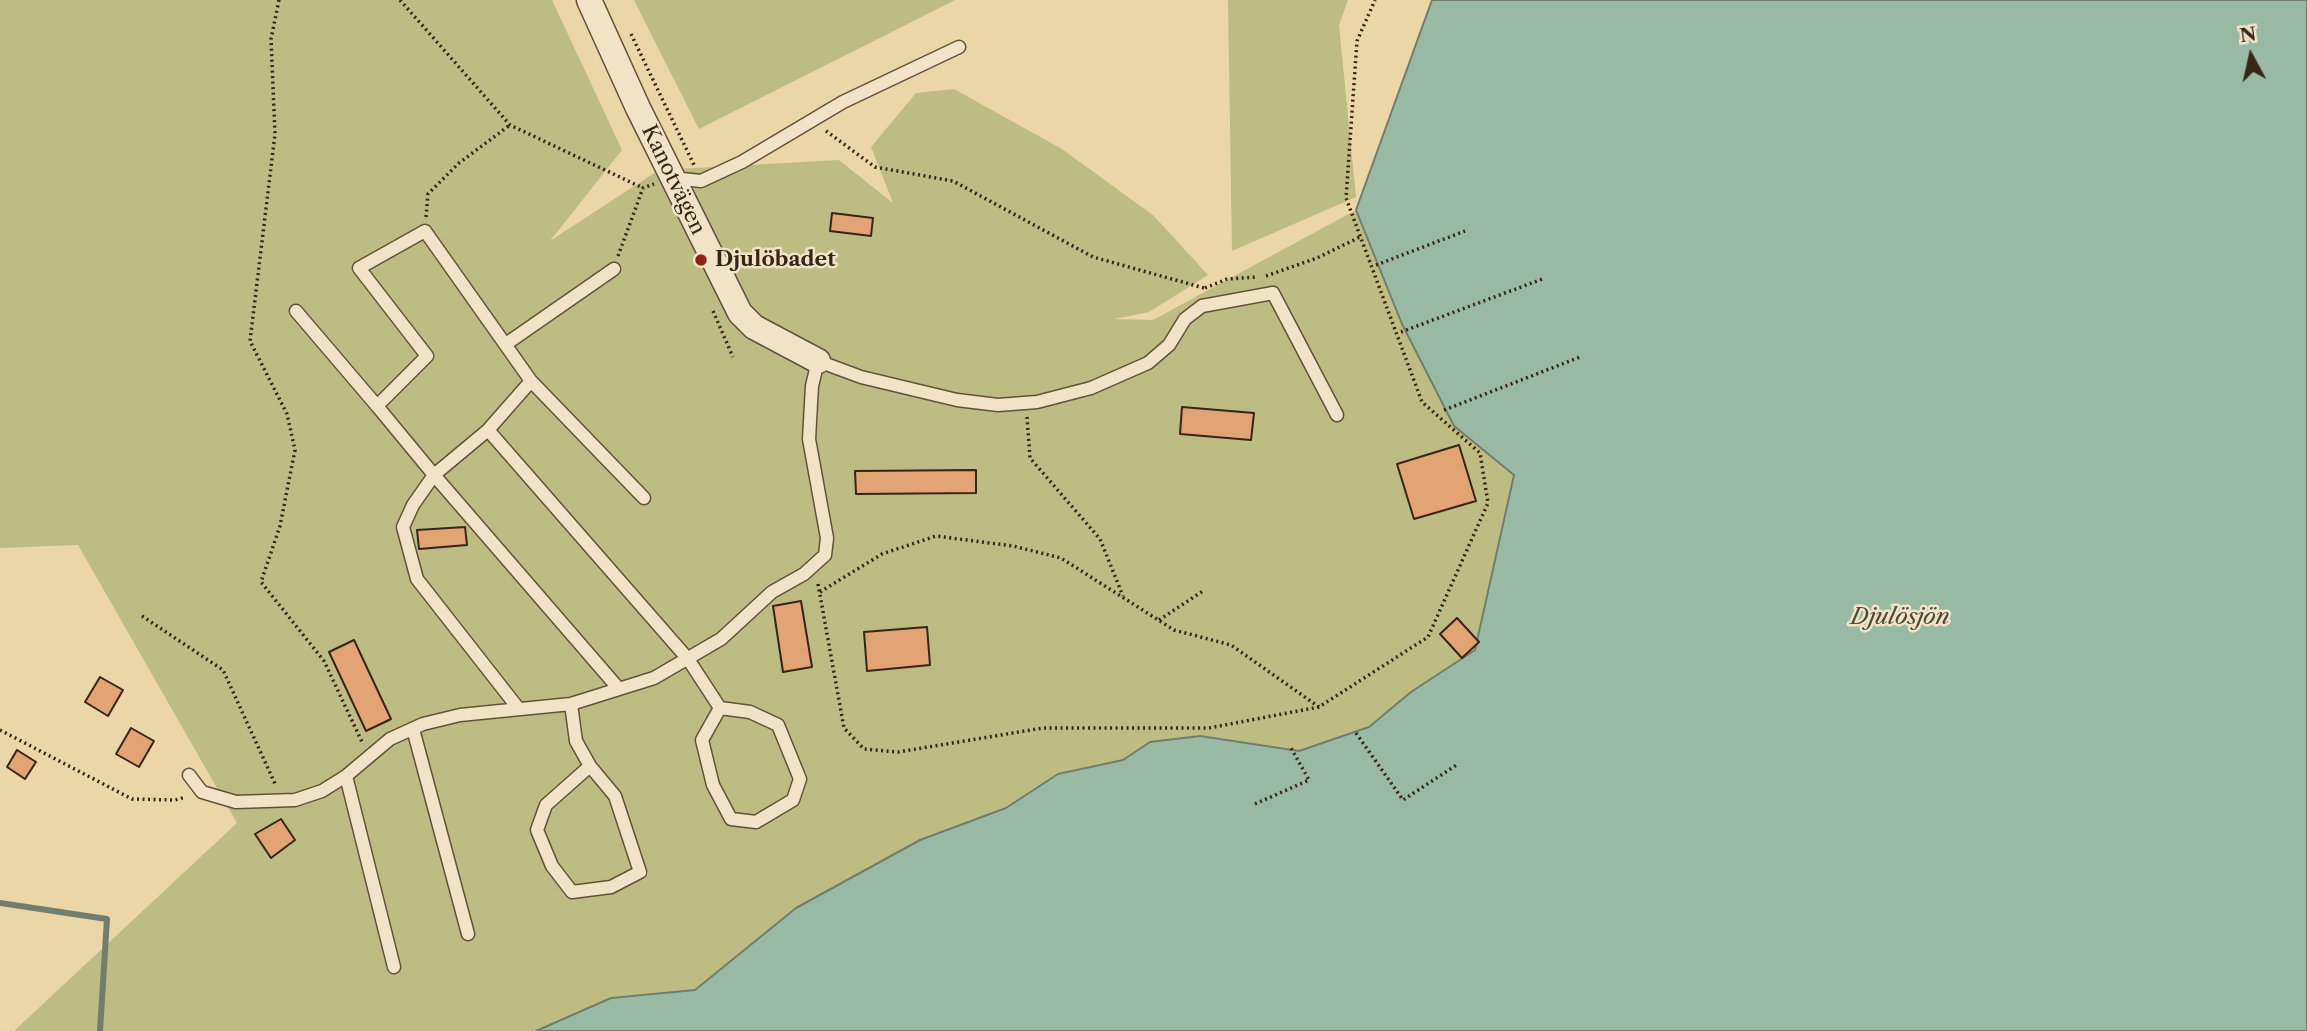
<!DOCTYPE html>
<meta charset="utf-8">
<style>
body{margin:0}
#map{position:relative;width:2307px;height:1031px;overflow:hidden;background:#ead6a7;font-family:"Libre Caslon Text",serif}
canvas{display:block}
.north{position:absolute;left:2216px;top:21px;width:70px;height:70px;-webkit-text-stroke:5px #f1e4c6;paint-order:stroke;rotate:352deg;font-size:19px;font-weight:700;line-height:28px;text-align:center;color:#372517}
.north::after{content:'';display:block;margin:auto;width:24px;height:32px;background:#372517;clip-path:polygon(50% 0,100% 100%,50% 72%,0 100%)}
</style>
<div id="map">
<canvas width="2307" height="1031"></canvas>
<div class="north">N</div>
</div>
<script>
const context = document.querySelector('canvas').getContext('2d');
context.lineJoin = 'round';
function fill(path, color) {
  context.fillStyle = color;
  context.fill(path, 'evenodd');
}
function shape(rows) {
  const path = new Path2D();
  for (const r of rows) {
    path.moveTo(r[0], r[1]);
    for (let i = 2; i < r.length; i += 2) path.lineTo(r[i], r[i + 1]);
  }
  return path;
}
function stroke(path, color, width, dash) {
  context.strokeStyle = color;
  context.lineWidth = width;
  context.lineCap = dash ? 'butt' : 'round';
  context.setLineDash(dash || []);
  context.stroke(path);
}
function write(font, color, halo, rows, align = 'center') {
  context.font = font + ' "Libre Caslon Text",serif';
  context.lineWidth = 5;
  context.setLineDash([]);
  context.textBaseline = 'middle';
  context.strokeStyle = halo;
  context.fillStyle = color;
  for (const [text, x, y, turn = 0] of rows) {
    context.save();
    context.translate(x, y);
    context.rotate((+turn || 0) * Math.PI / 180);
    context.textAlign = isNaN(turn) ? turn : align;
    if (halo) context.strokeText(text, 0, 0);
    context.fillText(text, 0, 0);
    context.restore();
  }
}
fill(shape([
 [0,0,552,0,622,150,550,241,659,170,839,160,893,203,871,147,916,93,954,89,1062,149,1154,216,1208,275,1149,312,1114,319,1153,320,1356,210,1402,324,1454,426,1514,475,1475,650,1411,692,1369,727,1299,751,1200,736,1150,742,1123,760,1058,774,1006,808,920,840,796,908,695,990,611,998,536,1031,14,1031,237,823,78,545,0,548],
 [634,0,955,0,699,129],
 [1228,0,1348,0,1339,25,1356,197,1232,251]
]), '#bdbc83');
const water = shape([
 [1432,0,2307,0,2307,1031,536,1031,611,998,695,990,796,908,920,840,1006,808,1058,774,1123,760,1150,742,1200,736,1299,751,1369,727,1411,692,1475,650,1514,475,1454,426,1402,324,1356,210,1432,0]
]);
fill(water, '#98b9a4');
stroke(water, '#717e6c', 2);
stroke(shape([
 [0,903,107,919,100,1031]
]), '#717e6c', 6);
const building = shape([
 [832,213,873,218,871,236,830,231,832,213],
 [1182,407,1254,413,1251,440,1180,434,1182,407],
 [1459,445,1476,501,1414,519,1397,464,1459,445],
 [976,470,976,493,856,494,855,471,976,470],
 [465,527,467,545,419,549,417,530,465,527],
 [801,601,812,667,783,672,773,606,801,601],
 [1457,618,1479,642,1462,658,1440,634,1457,618],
 [927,627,930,665,867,671,864,632,927,627],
 [354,640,391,719,366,731,329,652,354,640],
 [100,677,123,690,108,716,85,702,100,677],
 [131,728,154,741,139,767,116,754,131,728],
 [17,750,36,762,25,779,7,767,17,750],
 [281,819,295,840,271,858,255,834,281,819]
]);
fill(building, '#e2a475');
stroke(building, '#372517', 2);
const service = shape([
 [672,178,701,181,742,162,843,102,959,47],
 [296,311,377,406],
 [506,344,614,269],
 [488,430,434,475,619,689],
 [644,498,531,381,488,430,688,659,720,708,750,712,778,725,800,779,793,800,756,822,731,819,713,785,702,740,720,708],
 [571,704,576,741,590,766,546,805,537,830,552,866,572,892,611,887,640,872,615,796,590,766],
 [518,708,417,579,403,527,413,505,434,475,377,406,427,356,359,268,425,231,531,381],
 [413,729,468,934],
 [189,775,202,792,236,802,295,800,322,791,346,776,390,739,423,724,460,715,571,704,654,678,721,639,772,592,804,574,825,555,827,538,809,439,812,386,818,361,861,377,957,400,998,405,1037,402,1091,388,1148,363,1169,345,1185,319,1202,306,1273,293,1337,415],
 [346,776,394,967]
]);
const minor = shape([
 [589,0,638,108,740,313,754,327,818,361]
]);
stroke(service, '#64513b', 15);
stroke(minor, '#64513b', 27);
stroke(shape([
 [279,0,271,39,275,134,250,341,287,414,295,450,280,526,261,582,324,661,362,742],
 [400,0,510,125,643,188],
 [631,34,694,165],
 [826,131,875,167,953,181,1093,257,1204,288],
 [426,217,428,194,459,163,510,125],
 [618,256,643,188,654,184],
 [1376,265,1465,231],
 [1266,276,1317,258,1360,237],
 [1205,288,1227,279,1258,277],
 [713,311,733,357],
 [1401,332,1545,278],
 [1444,410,1580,357],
 [1027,417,1030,458,1100,539,1123,596],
 [818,584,844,728,864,749,898,752,1043,728,1209,728,1319,707,1428,637,1488,503,1480,453,1422,402,1346,198,1357,41,1375,0],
 [820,592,882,554,936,536,1013,546,1061,558,1174,630,1231,645,1319,707],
 [142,616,223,670,276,786],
 [1159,620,1203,591],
 [0,730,132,799,175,800,186,797],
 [1356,733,1403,800,1458,764],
 [1255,804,1309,780,1291,748]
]), '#372517', 3.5, [2, 3.5]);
stroke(service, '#f1e4c6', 12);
stroke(minor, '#f1e4c6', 24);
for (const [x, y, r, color] of [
 [701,260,7,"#8f2418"]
]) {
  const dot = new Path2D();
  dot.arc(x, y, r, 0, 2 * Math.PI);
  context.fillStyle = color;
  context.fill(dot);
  stroke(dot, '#f1e4c6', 2.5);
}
write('21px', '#372517', '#f1e4c6', [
 ["Kanotvägen",673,180,64]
]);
write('bold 21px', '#372517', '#f1e4c6', [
 ["Djulöbadet",715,260]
], 'left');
write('italic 23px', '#4f4a3a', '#f1e4c6', [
 ["Djulösjön",1900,617]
]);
</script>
